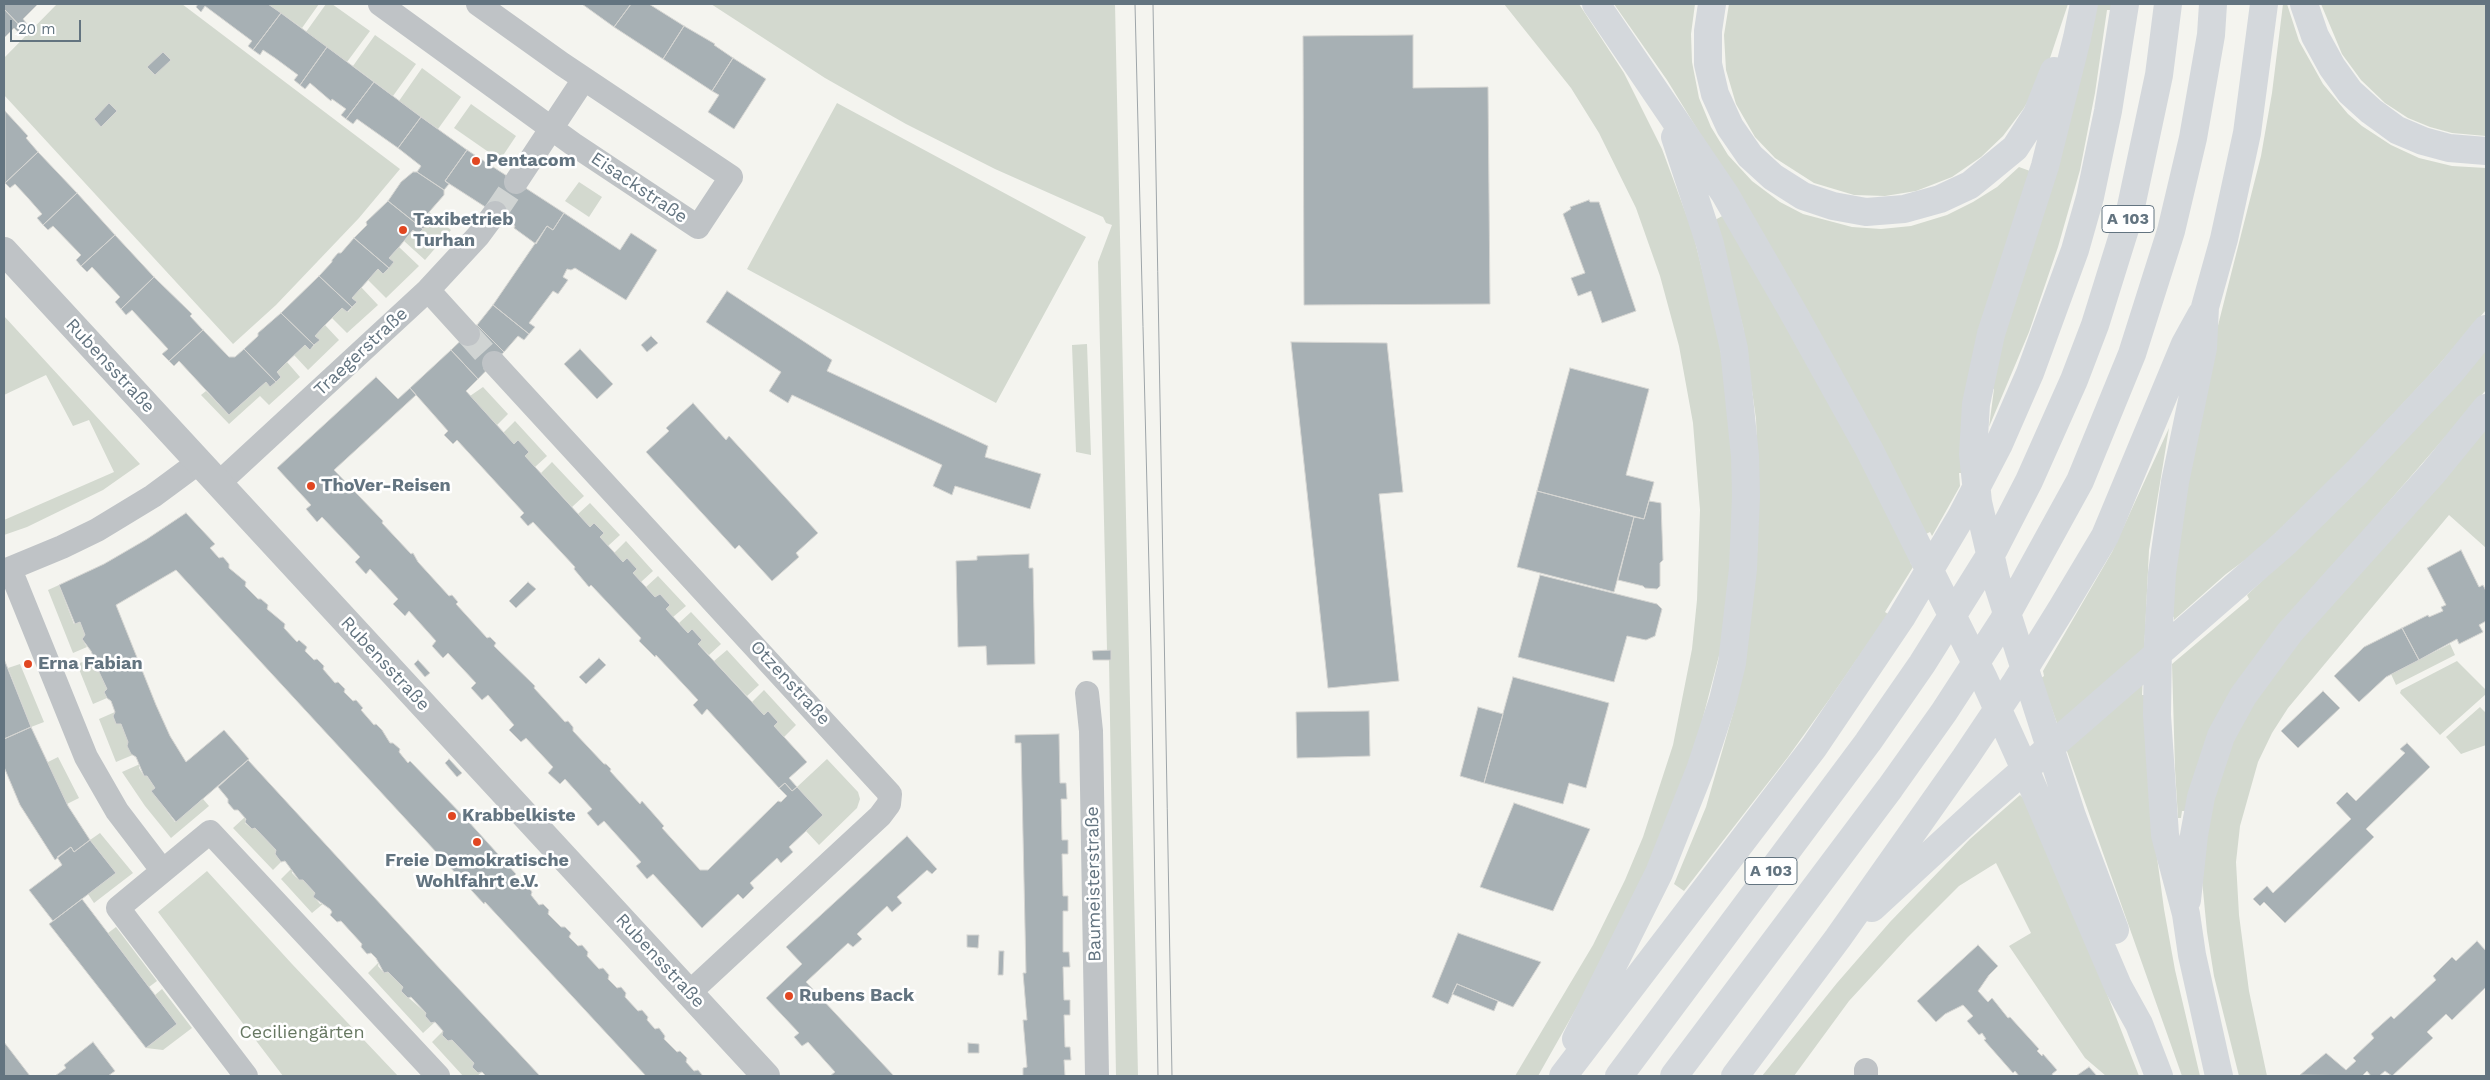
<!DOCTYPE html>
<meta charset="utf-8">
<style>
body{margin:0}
#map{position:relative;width:2490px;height:1080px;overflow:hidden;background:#f4f4ef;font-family:"Work Sans",sans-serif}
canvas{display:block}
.frame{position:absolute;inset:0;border:5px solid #637480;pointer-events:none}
.scale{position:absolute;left:10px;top:20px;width:71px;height:22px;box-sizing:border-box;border:2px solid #637480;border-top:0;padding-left:6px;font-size:15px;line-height:18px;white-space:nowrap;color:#637480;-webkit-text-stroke:4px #fff;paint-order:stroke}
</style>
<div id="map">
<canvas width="2490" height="1080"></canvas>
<div class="frame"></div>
<div class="scale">20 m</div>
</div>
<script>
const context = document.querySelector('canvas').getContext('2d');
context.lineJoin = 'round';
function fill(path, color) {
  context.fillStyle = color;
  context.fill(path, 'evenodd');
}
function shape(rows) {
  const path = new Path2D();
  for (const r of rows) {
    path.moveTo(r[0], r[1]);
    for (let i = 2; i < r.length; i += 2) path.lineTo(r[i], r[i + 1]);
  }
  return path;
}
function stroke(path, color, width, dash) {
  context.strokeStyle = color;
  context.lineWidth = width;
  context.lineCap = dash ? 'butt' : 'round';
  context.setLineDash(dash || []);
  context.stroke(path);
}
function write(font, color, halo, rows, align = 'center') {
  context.font = font + ' "Work Sans",sans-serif';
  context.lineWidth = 5;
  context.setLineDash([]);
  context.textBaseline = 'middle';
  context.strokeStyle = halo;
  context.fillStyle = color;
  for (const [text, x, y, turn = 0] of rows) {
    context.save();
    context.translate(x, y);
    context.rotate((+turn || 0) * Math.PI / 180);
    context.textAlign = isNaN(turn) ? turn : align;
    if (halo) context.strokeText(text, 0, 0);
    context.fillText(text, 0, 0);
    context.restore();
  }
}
fill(shape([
 [57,4,182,4,400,169,359,218,276,305,233,344,4,95,4,58],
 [268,4,319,4,302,28],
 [326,4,332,4,370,31,347,62,306,32],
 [711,4,1115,4,1138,1076,1116,1076,1109,660,1111,659,1111,651,1107,650,1098,262,1112,225,1106,223,1103,217,995,169,906,124,825,78],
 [1504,4,1579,4,1624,73,1662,149,1693,233,1719,338,1731,432,1734,507,1731,566,1720,652,1682,798,1599,968,1538,1076,1515,1076,1593,945,1625,880,1643,837,1673,745,1692,649,1697,600,1700,510,1693,423,1679,346,1660,276,1636,208,1599,133,1571,88],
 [1614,4,1695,4,1691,34,1692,62,1699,98,1711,127,1728,155,1752,181,1780,202,1803,214,1852,227,1881,229,1911,226,1947,215,1973,202,1997,187,2019,167,2030,171,1963,473,1959,473,1960,486,1932,536,1930,532,1926,534,1734,189,1667,80],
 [1729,4,2068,4,2048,64,2024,108,2003,136,1981,157,1952,177,1916,191,1885,196,1854,195,1814,183,1775,158,1755,137,1736,104,1726,70,1724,35],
 [2097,4,2112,4,2112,10,2107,10,2095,93,2080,170,2058,247,2029,332,1989,427,1994,389,1990,388,1996,359,2066,134],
 [2283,4,2287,4,2299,41,2323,84,2348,114,2362,126,2391,145,2419,158,2452,166,2486,168,2486,310,2437,367,2340,471,2256,552,2226,574,2174,620,2174,617,2170,616,2180,516,2211,353,2261,156,2272,93],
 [2321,4,2486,4,2486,136,2452,133,2430,127,2408,118,2385,103,2361,80,2342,54],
 [375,35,416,64,393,96,353,66],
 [422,68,461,97,438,129,399,101],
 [837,103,1086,237,996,403,747,269],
 [471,104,516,136,500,160,454,128],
 [579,182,602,197,589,217,565,201],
 [429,212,451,230,425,260,404,241,413,230,418,234,427,224,423,219],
 [1724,215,1774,300,1914,560,1910,562,1913,567,1885,612,1888,614,1831,697,1788,757,1684,891,1674,884,1706,807,1736,703,1757,554,1759,498,1756,419,1743,327,1715,220],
 [399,247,419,266,386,298,368,280,378,269,383,273,393,262,389,258],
 [361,287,378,305,347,333,332,318,342,308,348,312,357,302,352,298],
 [4,316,140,464,103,490,27,527,4,535,4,520,114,472,89,420,73,426,46,375,4,395],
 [325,325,339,340,308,370,294,355,305,345,310,350,319,340,315,336],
 [1087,344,1091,455,1076,452,1072,345],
 [2486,350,2486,390,2293,612,2186,811,2182,811,2181,818,2178,818,2175,769,2172,664,2249,599,2247,595,2352,496],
 [287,362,300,377,269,405,260,396,229,424,201,395,206,391,229,415,266,382,271,386,281,377,277,372],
 [483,387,508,414,497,425,470,396],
 [515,421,547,456,535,467,503,433],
 [2486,426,2486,548,2449,515,2288,708,2272,733,2258,762,2240,826,2236,862,2239,915,2249,991,2267,1076,2239,1076,2214,976,2207,932,2202,880,2209,810,2232,739,2277,666],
 [2169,428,2149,550,2142,695,2146,695,2151,813,2164,909,2175,970,2200,1076,2182,1076,2041,678,2044,676,2043,671,2112,552],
 [552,462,584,496,572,507,541,473],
 [590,503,620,535,608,546,600,537,604,533,594,523,590,527,578,514],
 [626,541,653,571,641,582,633,573,627,558,623,562,614,553],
 [658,576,686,606,673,617,666,609,670,605,660,594,655,597,646,587],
 [59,585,74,624,80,622,85,635,82,639,87,647,73,653,48,590],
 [691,612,721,644,709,655,698,644,702,640,692,629,688,633,679,623],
 [2450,644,2455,655,2396,685,2391,674],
 [727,650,759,685,747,696,714,661],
 [94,658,107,689,104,692,107,698,93,704,77,664],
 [2457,661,2486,690,2486,694,2440,735,2400,693,2401,690],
 [20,664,44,722,31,727,8,668],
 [764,690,796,725,784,737,774,726,778,722,768,711,764,715,752,702],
 [2480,707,2486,713,2486,745,2461,754,2446,737],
 [115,712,113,716,116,724,121,724,135,754,116,762,99,719],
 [58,757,79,798,67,804,46,763],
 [827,759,858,792,860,799,857,808,819,845,806,831,823,815,797,787],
 [140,764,139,768,144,776,147,776,155,788,152,791,175,822,203,799,209,806,171,838,145,806,122,772],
 [2020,795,2027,801,2091,953,2139,1076,2106,1076,2085,1058,2009,946,2031,933,1996,863,1959,886,1907,938,1849,1001,1794,1076,1762,1076,1837,983,1890,922,1970,839],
 [245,817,245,823,252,829,255,828,276,850,275,854,281,862,273,870,233,828],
 [100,833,133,873,94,903,88,894,116,873,90,840],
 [292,868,292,873,299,880,303,880,315,893,314,897,320,904,324,903,312,913,281,879],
 [207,871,292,964,398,1076,283,1076,158,912],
 [116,927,157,981,149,987,108,933],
 [379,962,378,966,384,973,388,972,403,987,401,991,426,1013,425,1016,431,1023,435,1022,423,1033,368,973],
 [162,989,192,1028,163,1050,146,1048,177,1024,155,995],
 [443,1031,443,1035,448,1041,452,1040,474,1063,472,1067,478,1073,482,1072,477,1076,463,1076,432,1042]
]), '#d3d9cf');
const building = shape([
 [4,4,38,4,23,19,27,24,23,29,4,9,4,4],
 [198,4,268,4,281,13,253,50,248,46,252,41,205,6,201,12,196,7,198,4],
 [582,4,631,4,614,27,582,4],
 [631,4,649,4,684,26,663,59,614,27,631,4],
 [4,9,23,29,19,33,14,28,4,38,4,9],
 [281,13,327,47,300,85,294,80,298,75,275,58,263,50,260,55,253,50,281,13],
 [684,26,715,44,714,45,733,58,712,91,663,59,684,26],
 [1413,35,1413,88,1488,87,1490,304,1304,305,1303,36,1413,35],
 [327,47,374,82,346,119,341,115,346,109,332,99,331,101,310,83,305,89,300,85,327,47],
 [163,52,171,60,155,75,147,67,163,52],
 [733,58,766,79,734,129,708,112,719,95,712,91,733,58],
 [374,82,421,117,398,148,357,119,353,124,346,119,374,82],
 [109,103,117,111,101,127,94,119,109,103],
 [5,111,28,136,26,138,38,152,5,183,5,111],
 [421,117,467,150,445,181,449,184,444,190,417,172,421,166,398,148,421,117],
 [467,150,564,213,553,230,547,226,536,244,514,228,515,226,445,181,467,150],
 [38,152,77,193,43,225,37,218,42,214,28,198,15,184,10,188,5,183,38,152],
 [413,172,417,172,444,190,444,195,423,219,427,224,423,229,388,201,401,182,413,172],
 [77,193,115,235,81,266,76,260,81,255,53,226,48,230,43,225,77,193],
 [1589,200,1590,202,1599,202,1636,311,1602,323,1591,291,1578,296,1571,278,1585,273,1563,214,1571,209,1570,207,1589,200],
 [388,201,423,229,418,234,413,230,399,247,389,258,394,262,389,268,354,238,367,225,366,222,388,201],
 [564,213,620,250,631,233,657,250,626,300,575,268,571,270,567,269,563,277,568,280,558,294,553,291,529,323,535,327,529,334,493,305,547,226,553,230,564,213],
 [115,235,154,277,121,309,115,302,120,297,92,267,87,272,81,266,115,235],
 [354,238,389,268,383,274,378,269,352,298,357,302,352,307,319,276,332,262,332,260,338,253,341,253,354,238],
 [319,276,352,307,347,312,342,308,325,325,315,336,320,340,314,345,281,313,319,276],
 [154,277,192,314,190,316,203,330,169,361,162,354,168,349,132,310,126,315,121,309,154,277],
 [727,291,832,360,827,371,988,446,985,457,1041,474,1030,509,955,486,952,495,933,486,942,465,792,395,788,403,769,391,781,372,706,322,727,291],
 [493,305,529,334,524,340,518,336,504,352,477,325,493,305],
 [281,313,314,345,310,350,305,345,287,362,277,372,281,377,276,382,244,349,258,336,258,333,281,313],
 [477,325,504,352,478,379,451,350,477,325],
 [203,330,229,357,235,357,244,349,276,382,270,387,266,382,229,415,179,361,174,366,169,361,203,330],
 [651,336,658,343,647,352,641,345,651,336],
 [1291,342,1387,343,1403,492,1379,494,1399,681,1328,688,1291,342],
 [580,349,613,384,597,399,564,364,580,349],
 [451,350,478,379,466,391,514,444,518,440,529,452,525,456,590,527,594,523,604,533,600,537,623,562,627,558,637,569,633,573,655,597,660,594,670,605,666,609,688,633,692,629,702,640,698,644,764,715,768,711,778,722,774,726,807,762,789,778,797,787,792,791,785,783,779,788,707,709,702,715,693,705,698,700,656,655,655,657,639,641,641,638,591,585,589,587,574,569,575,567,533,522,528,526,520,517,524,513,457,440,453,444,444,435,448,431,410,388,451,350],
 [1570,368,1649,389,1626,475,1654,482,1644,519,1537,491,1570,368],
 [376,377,398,399,410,388,416,395,334,470,383,521,382,523,411,554,413,553,418,562,449,596,452,595,458,602,456,604,487,638,490,637,496,643,494,646,535,686,534,688,565,722,568,721,573,727,573,731,604,764,606,764,611,769,610,771,640,804,642,801,664,826,662,828,700,870,708,870,778,801,781,802,787,796,779,788,785,783,792,791,797,787,823,815,789,847,793,852,781,863,777,858,750,883,754,888,743,899,738,894,702,928,653,874,647,879,636,866,641,862,604,821,598,826,587,813,592,809,565,779,560,784,548,773,553,767,526,738,521,742,509,730,514,725,488,695,482,700,471,688,476,683,448,653,443,658,432,646,436,641,409,611,405,616,393,604,398,599,370,569,366,574,355,562,360,557,322,517,317,522,306,509,311,505,277,468,376,377],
 [693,403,726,440,729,436,818,533,796,553,799,557,772,581,739,545,735,549,646,452,669,431,666,428,693,403],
 [1537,491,1634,517,1614,592,1517,567,1537,491],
 [1649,501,1661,503,1663,560,1660,563,1660,586,1657,589,1645,588,1643,586,1618,580,1634,517,1644,519,1649,501],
 [186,513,215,544,210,548,219,558,223,557,229,564,229,568,246,582,245,586,258,599,261,599,268,605,267,609,285,624,284,628,297,642,299,640,307,647,305,651,314,660,317,659,324,666,323,669,335,683,338,682,345,689,344,692,353,701,356,700,363,708,361,710,374,725,376,724,382,730,390,743,393,743,400,749,399,752,408,763,410,761,468,821,516,874,513,877,523,886,527,885,532,892,531,895,539,905,543,904,549,910,548,914,561,927,565,927,571,933,569,937,578,946,582,945,588,952,587,956,599,969,603,968,609,975,608,979,617,988,621,987,626,993,625,997,638,1011,642,1010,648,1017,647,1020,655,1029,659,1028,665,1036,664,1039,677,1052,680,1051,687,1058,686,1062,694,1071,698,1070,703,1076,646,1076,485,902,484,904,176,570,116,605,156,705,170,736,186,762,224,730,249,759,176,822,151,791,155,788,147,776,144,776,136,757,131,754,127,746,128,742,121,724,116,724,113,716,115,712,111,701,107,698,104,692,107,689,99,672,95,671,92,663,94,658,91,651,82,639,85,635,80,622,75,624,59,585,104,564,147,539,186,513],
 [2461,550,2479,587,2483,585,2486,591,2486,621,2479,625,2483,632,2459,644,2457,639,2419,660,2402,628,2428,615,2429,617,2443,611,2441,607,2446,605,2427,568,2461,550],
 [1029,554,1029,568,1033,568,1035,664,987,665,986,646,958,647,956,561,977,560,977,556,1029,554],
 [1540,575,1657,604,1662,609,1655,636,1646,640,1627,636,1614,682,1518,657,1540,575],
 [528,582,536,589,516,608,509,601,528,582],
 [2402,628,2419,660,2386,677,2359,702,2334,676,2364,647,2402,628],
 [1111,650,1111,660,1093,660,1092,651,1111,650],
 [599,658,606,665,586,684,579,677,599,658],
 [4,659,31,727,4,739,4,659],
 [418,660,430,673,425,677,414,664,418,660],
 [1513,677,1609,703,1586,788,1569,783,1563,804,1484,783,1513,677],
 [2323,691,2340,708,2298,748,2281,731,2323,691],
 [1478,707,1503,714,1484,783,1460,776,1478,707],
 [1369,711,1370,756,1297,758,1296,712,1369,711],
 [31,727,68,806,90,840,74,852,71,847,55,860,20,805,4,767,4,739,31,727],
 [1059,734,1060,783,1066,783,1067,799,1061,799,1062,840,1068,840,1068,854,1062,854,1063,896,1068,896,1068,911,1063,911,1063,952,1069,952,1070,967,1063,967,1064,1000,1070,1000,1070,1015,1064,1015,1065,1047,1070,1047,1071,1060,1064,1060,1065,1076,1023,1076,1023,1068,1027,1067,1023,1020,1027,1020,1023,973,1026,973,1021,743,1015,743,1015,735,1059,734],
 [2407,743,2430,767,2366,829,2374,837,2285,923,2264,902,2260,906,2253,899,2267,886,2273,893,2351,819,2336,803,2347,792,2356,801,2405,753,2400,749,2407,743],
 [449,759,462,773,457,777,445,763,449,759],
 [248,760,442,971,540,1076,486,1076,482,1072,478,1073,472,1067,474,1063,452,1040,448,1041,442,1035,443,1031,435,1022,431,1023,425,1016,426,1013,411,997,408,998,401,991,403,987,388,972,384,973,376,958,371,953,367,954,361,947,362,944,341,921,337,922,330,915,332,912,330,909,313,897,315,893,303,880,299,880,285,861,281,862,275,854,276,850,255,828,252,829,245,822,246,819,238,810,234,810,228,803,228,799,218,787,248,760],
 [1514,803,1590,829,1553,911,1480,887,1514,803],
 [907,836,937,869,932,874,927,870,897,897,902,903,892,912,887,906,857,934,862,939,853,947,848,943,806,982,894,1076,830,1076,835,1072,808,1042,802,1046,794,1037,799,1033,766,998,802,964,786,947,907,836],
 [90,840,116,873,53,921,29,890,62,865,57,857,71,847,74,852,90,840],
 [82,899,177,1024,146,1048,49,924,82,899],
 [1458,933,1541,962,1513,1007,1457,984,1448,1004,1432,997,1458,933],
 [967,935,979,935,978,948,967,947,967,935],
 [2477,941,2486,951,2486,987,2452,1020,2446,1014,2427,1032,2433,1038,2392,1076,2385,1071,2379,1076,2371,1076,2367,1071,2362,1076,2300,1075,2326,1053,2346,1070,2356,1061,2353,1058,2374,1038,2371,1034,2391,1016,2394,1019,2436,980,2433,976,2452,957,2456,961,2477,941],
 [1978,945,1998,966,1989,975,1978,991,1988,1002,1992,998,2008,1018,2010,1017,2039,1049,2037,1051,2042,1056,2043,1054,2057,1070,2052,1074,2053,1076,2019,1076,2015,1071,2013,1073,1984,1040,1986,1039,1982,1033,1979,1035,1967,1021,1973,1016,1963,1005,1945,1014,1936,1022,1917,1001,1978,945],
 [999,951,1004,951,1003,975,998,975,999,951],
 [1457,984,1498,1001,1494,1011,1452,994,1457,984],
 [4,1042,30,1076,4,1076,4,1042],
 [93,1042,115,1071,108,1076,55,1076,66,1068,64,1065,93,1042],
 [968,1043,979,1044,979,1053,968,1053,968,1043],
 [2089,1067,2097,1076,2076,1076,2089,1067]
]);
fill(building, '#a7b0b4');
stroke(building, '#d5d5d2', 1);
stroke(shape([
 [495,213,516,182],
 [468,334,494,363]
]), '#d0d4d3', 24, [24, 12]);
stroke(shape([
 [380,4,573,144,698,227,731,177,562,64,478,4],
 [516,182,584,79],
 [428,290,468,334],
 [494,363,890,794,889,804,880,816,689,993],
 [219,483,428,290,478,236,495,213],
 [10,569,86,757,117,811,162,870],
 [4,571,62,547,97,530,153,496,199,462],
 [1087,693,1091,731,1097,1076],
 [1866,1070,1866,1076],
 [246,1076,118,908,210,832,438,1076]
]), '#bfc3c6', 24);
stroke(shape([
 [4,251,766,1076]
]), '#bfc3c6', 28);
stroke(shape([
 [1596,4,1725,194,1793,312,1869,449,1984,679,2028,776,2118,986,2139,1024,2159,1076],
 [1712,4,1708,31,1708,64,1715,94,1730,127,1750,156,1773,177,1803,196,1833,206,1866,212,1904,209,1940,199,1970,185,2015,148,2037,114,2054,71],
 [2084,4,2077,38,2045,166,1991,334,1976,404,1973,454,1978,502,1996,579,2072,816,2115,930],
 [2304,4,2315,36,2332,67,2350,92,2371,111,2397,130,2423,141,2449,148,2486,151],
 [2187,900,2194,835,2201,797,2221,736,2243,696,2290,632,2433,473,2486,408],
 [1872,908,1985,804,2285,543,2357,472,2450,373,2486,329],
 [1576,1039,1659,873,1700,770,1723,700,1732,663,1743,569,1746,496,1745,456,1734,349,1710,244,1675,137],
 [1563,1076,1814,747,1901,618,1961,517,1999,444,2030,373,2075,250,2090,197,2108,111,2125,4],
 [1619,1076,1868,742,1922,664,1994,549,2029,481,2074,380,2095,325,2129,216,2159,75,2168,4],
 [1674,1076,1890,788,1944,712,2003,621,2080,481,2132,354,2171,231,2193,138,2211,35,2213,4],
 [1735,1076,1838,938,1965,758,2016,682,2062,608,2105,536,2185,344,2201,315],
 [2219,1076,2192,955,2186,914,2165,835,2157,715,2158,644,2162,573,2175,482,2203,348,2205,307,2224,239,2247,133,2264,4]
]), '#d4d8dc', 28);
stroke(shape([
 [1135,4,1151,649,1158,1076],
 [1153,4,1172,1076]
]), '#9ea5a9', 1);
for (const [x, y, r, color] of [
 [476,161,5,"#e14722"],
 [403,230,5,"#e14722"],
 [311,486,5,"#e14722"],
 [28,664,5,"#e14722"],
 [452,816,5,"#e14722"],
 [477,842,5,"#e14722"],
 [789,996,5,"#e14722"]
]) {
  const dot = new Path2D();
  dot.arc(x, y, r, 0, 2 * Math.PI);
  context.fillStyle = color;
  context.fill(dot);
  stroke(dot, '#fff', 2);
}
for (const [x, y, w] of [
 [2128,219,52],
 [1771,871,52]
]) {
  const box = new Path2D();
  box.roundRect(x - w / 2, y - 13.5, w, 27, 4);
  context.fillStyle = '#fff';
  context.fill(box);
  stroke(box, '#637480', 1);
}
write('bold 16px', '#637480', null, [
 ["A 103",2128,219],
 ["A 103",1771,871]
]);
write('bold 18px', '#637480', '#fff', [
 ["Pentacom",486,161],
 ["Taxibetrieb",413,220],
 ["Turhan",413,241],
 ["ThoVer-Reisen",321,486],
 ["Erna Fabian",38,664],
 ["Krabbelkiste",462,816],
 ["Freie Demokratische",477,861,"center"],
 ["Wohlfahrt e.V.",477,882,"center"],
 ["Rubens Back",799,996]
], 'left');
write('18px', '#637480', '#fff', [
 ["Eisackstraße",639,188,34],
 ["Traegerstraße",361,352,-43],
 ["Rubensstraße",110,366,47],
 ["Rubensstraße",385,664,47],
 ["Otzenstraße",790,683,47],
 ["Baumeisterstraße",1094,884,-91],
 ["Rubensstraße",660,961,47]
]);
write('18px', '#677862', '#fff', [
 ["Ceciliengärten",302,1033]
]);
</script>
